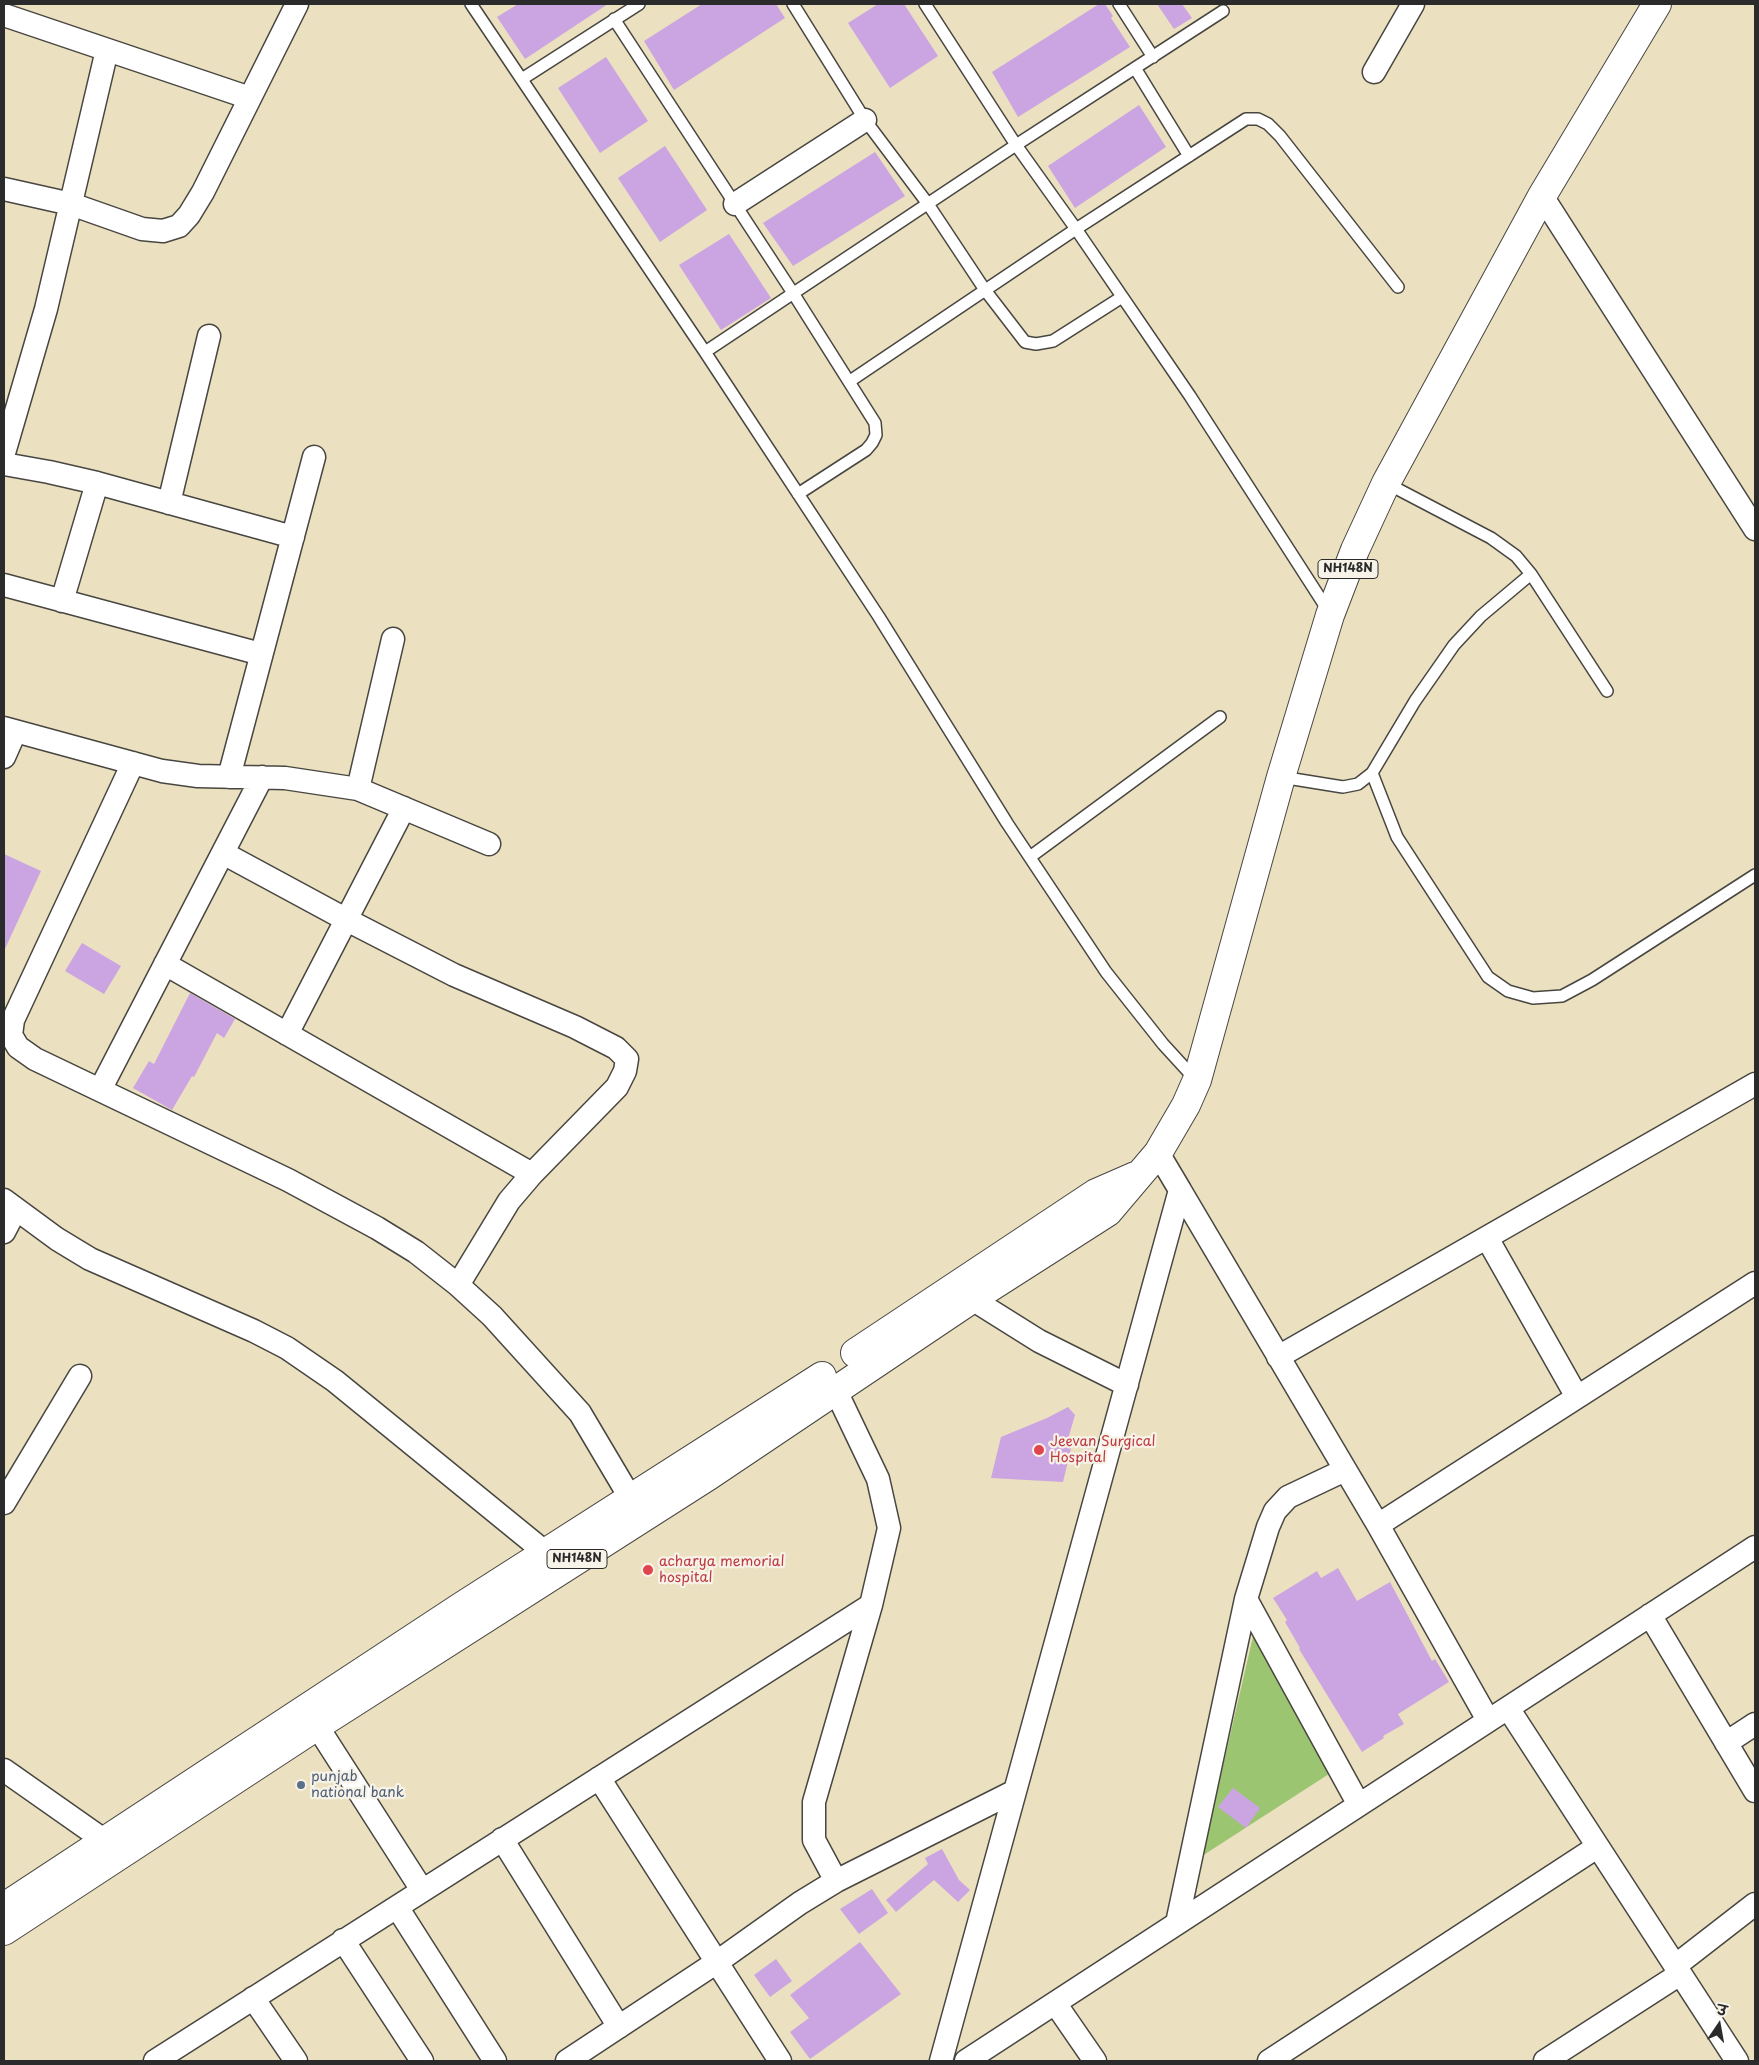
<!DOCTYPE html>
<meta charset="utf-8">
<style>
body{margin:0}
#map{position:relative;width:1759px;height:2065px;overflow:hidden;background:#ebe0bf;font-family:"Playpen Sans","Playpen Sans Deva",sans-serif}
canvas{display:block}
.frame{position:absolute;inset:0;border:5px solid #2b2b2b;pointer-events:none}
.north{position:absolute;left:1694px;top:2000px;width:50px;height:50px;-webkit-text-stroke:4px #f7f3e8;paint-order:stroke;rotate:12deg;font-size:14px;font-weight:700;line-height:20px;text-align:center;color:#2b2b2b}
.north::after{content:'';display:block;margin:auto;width:18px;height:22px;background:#2b2b2b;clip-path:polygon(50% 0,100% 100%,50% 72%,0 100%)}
</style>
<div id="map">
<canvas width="1759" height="2065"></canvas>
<div class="frame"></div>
<div class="north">उ</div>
</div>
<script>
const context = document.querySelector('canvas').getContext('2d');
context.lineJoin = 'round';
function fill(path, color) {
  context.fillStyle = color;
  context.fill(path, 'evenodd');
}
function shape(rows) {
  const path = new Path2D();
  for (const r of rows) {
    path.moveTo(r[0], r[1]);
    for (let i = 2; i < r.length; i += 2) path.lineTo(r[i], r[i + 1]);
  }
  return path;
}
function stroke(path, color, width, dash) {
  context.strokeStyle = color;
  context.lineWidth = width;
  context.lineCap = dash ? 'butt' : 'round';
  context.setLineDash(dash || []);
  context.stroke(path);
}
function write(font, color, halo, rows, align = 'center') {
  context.font = font + ' "Playpen Sans",sans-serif';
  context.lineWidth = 4.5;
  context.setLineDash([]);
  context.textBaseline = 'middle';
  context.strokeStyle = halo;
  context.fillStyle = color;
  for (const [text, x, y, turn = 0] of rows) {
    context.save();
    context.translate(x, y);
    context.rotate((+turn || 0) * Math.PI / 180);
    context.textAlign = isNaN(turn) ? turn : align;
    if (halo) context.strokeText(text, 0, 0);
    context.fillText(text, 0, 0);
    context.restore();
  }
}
fill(shape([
 [1255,1628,1332,1772,1202,1856]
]), '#9cc572');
fill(shape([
 [518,4,608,4,525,59,497,17],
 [702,4,776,4,785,18,674,90,644,41],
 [878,4,904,4,938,56,890,88,848,23],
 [1099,4,1105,4,1113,16,1111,18,1130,47,1018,117,992,72],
 [1157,4,1182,4,1192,18,1174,29],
 [606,57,648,121,600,153,558,88],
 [1139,105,1166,147,1075,208,1048,166],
 [665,146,707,210,660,242,618,178],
 [875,152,905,196,793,266,763,223],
 [729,234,771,298,721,330,679,265],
 [4,854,41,871,4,951],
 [82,943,121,966,104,994,65,971],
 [190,993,235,1019,224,1038,217,1033,194,1077,192,1076,172,1110,133,1088,149,1061,154,1064],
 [1068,1407,1075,1415,1068,1439,1073,1440,1063,1482,991,1478,1001,1437,1047,1418],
 [1338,1568,1357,1601,1390,1582,1432,1661,1435,1659,1449,1682,1398,1714,1404,1724,1383,1736,1384,1738,1362,1752,1299,1649,1300,1648,1285,1622,1287,1620,1273,1598,1317,1571,1321,1578],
 [1233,1788,1260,1808,1246,1828,1218,1807],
 [942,1849,959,1880,970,1890,958,1902,934,1880,896,1912,886,1900,928,1864,925,1858],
 [872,1889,888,1913,859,1934,840,1909],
 [860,1942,901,1994,810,2059,790,2032,809,2018,790,1995],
 [776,1959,792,1981,770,1997,754,1975]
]), '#cba5e2');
const service = shape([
 [471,4,705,352,879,617,1007,823,1106,972,1163,1044,1195,1079],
 [793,4,865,120,928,204,985,290,1025,342,1036,344,1053,341,1122,297],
 [925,4,1016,145,1076,229,1190,396,1329,612],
 [1119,4,1153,57],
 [614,19,793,293,875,423,876,435,872,443,866,450,798,494],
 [1135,68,1189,156],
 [522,79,639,4],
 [705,352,1016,145,1223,11],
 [850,381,1076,229,1246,119,1258,119,1268,124,1280,136,1398,287],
 [1386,483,1491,538,1516,556,1531,574,1607,691],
 [1372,773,1397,837,1488,977,1508,991,1533,998,1562,996,1592,980,1755,875],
 [1281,777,1343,787,1358,784,1372,773,1415,701,1454,645,1481,616,1531,574],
 [1030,857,1220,717]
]);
const minor = shape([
 [4,15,250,98],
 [1374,72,1413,4],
 [4,189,71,204,142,229,163,231,179,226,189,215,203,192,297,4],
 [1542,196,1755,529],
 [735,204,865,120],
 [4,453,46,309,107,50],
 [4,464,49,472,97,483,293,537],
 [169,503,209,336],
 [4,585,261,654],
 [62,601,97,483],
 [4,728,162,771,198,776,285,778,358,789,489,844],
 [4,757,15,732],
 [133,763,13,1020,11,1035,18,1047,35,1059,288,1180,377,1228,416,1252,458,1285,492,1316,580,1413,631,1499],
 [229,777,314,457],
 [358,789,393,639],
 [223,853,347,920,454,975,575,1027,616,1048,627,1059,625,1071,617,1087,532,1174,509,1201,458,1285],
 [165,964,532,1174],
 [287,1034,404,808],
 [100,1090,262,777],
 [1180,1190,1378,1525,1488,1720],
 [4,1200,57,1239,90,1259,254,1331,287,1348,335,1381,546,1553],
 [4,1232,16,1209],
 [1487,1238,1577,1397],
 [972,1299,1039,1341,1127,1385],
 [1278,1357,1755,1084],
 [835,1389,878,1479,889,1528,871,1605,814,1802,814,1840,836,1881],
 [4,1503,80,1376],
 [1378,1525,1755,1283],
 [1246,1599,1359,1805],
 [1650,1615,1755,1791],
 [1508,1708,1737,2061],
 [317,1726,422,1890],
 [1726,1743,1755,1724],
 [4,1770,105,1841],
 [599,1778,780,2061],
 [502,1839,619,2027],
 [397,1907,495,2061],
 [1177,1923,1246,1599,1268,1527,1275,1511,1288,1497,1345,1470],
 [343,1940,422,2061],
 [1675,1966,1755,1904],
 [253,1998,296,2061],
 [1055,2003,1095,2061],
 [155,2061,871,1605],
 [567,2061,717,1962,800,1903,836,1881,1015,1791],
 [941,2061,1180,1190,1158,1153],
 [966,2061,1755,1547],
 [1269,2061,1597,1847],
 [1545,2061,1680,1974]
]);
const trunk = shape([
 [855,1353,1096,1193,1135,1176],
 [4,1907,462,1606,822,1376],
 [4,1931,317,1726,710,1475,972,1299,1108,1212,1158,1153,1186,1105,1197,1080,1281,777,1330,615,1355,550,1386,483,1542,196,1657,4]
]);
stroke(service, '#484641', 14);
stroke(minor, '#484641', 25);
stroke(trunk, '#484641', 30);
stroke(service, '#fff', 11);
stroke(minor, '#fff', 22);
stroke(trunk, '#fff', 28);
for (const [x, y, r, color] of [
 [1039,1450,6,"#e0444e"],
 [648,1570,6,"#e0444e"],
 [301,1785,5,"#5c6f8a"]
]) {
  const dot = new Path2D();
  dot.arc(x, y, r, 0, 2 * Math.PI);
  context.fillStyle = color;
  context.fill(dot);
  stroke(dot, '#f7f3e8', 2);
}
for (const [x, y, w] of [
 [1348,569,60],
 [577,1559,60]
]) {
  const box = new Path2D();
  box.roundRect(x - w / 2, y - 9.5, w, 19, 4);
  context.fillStyle = '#f7f3e8';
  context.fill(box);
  stroke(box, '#2b2b2b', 1);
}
write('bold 12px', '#2b2b2b', null, [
 ["NH148N",1348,569],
 ["NH148N",577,1559]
]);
write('14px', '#be3a42', '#f7f3e8', [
 ["Jeevan Surgical",1050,1442],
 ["Hospital",1050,1458],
 ["acharya memorial",659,1562],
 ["hospital",659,1578]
], 'left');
write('14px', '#4e5e75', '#f7f3e8', [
 ["punjab",311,1777],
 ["national bank",311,1793]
], 'left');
</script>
